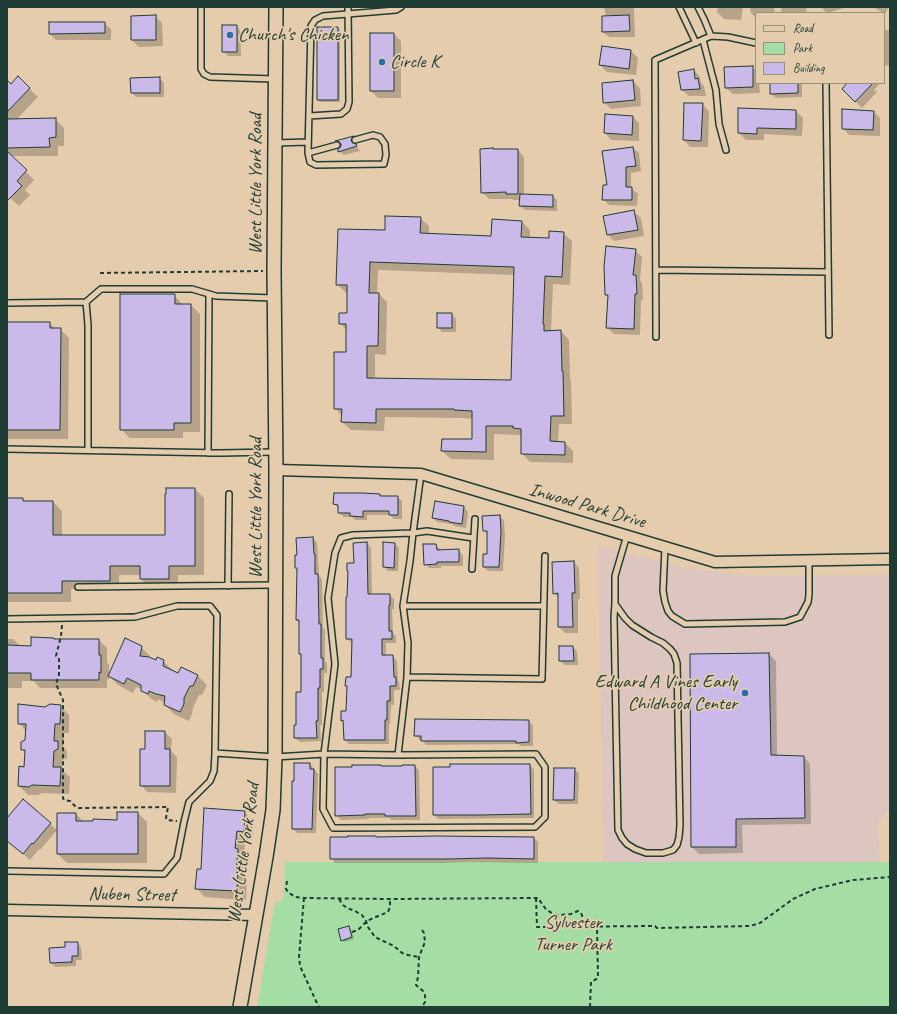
<!DOCTYPE html>
<style>
body{margin:0}
#map{position:relative;width:897px;height:1014px;overflow:hidden;background:#e5ccad;font-family:Caveat,sans-serif}
canvas{display:block}
.frame{position:absolute;inset:0;border:8px solid #1f3d34;pointer-events:none}
.legend{position:absolute;left:755px;top:12px;width:130px;height:72px;box-sizing:border-box;background:#e5ccad;border:1px solid #96937d;margin:0;padding:5px 7px;list-style:none;font-size:12px;color:#1f3d34}
.legend li{display:flex;align-items:center;gap:8px;height:20px}
.legend b{width:20px;border:1px solid #96937d}
</style>
<div id="map">
<canvas width="897" height="1014"></canvas>
<div class="frame"></div>
<ul class="legend">
<li><b style="height:5px;background:#e5ccad"></b>Road</li>
<li><b style="height:11px;background:#a4dea4"></b>Park</li>
<li><b style="height:11px;background:#cbb9ea"></b>Building</li>
</ul>
</div>
<script>
const context = document.querySelector('canvas').getContext('2d');
context.lineJoin = 'round';
function fill(path, color) {
  context.fillStyle = color;
  context.fill(path, 'evenodd');
}
function shape(rows) {
  const path = new Path2D();
  for (const r of rows) {
    path.moveTo(r[0], r[1]);
    for (let i = 2; i < r.length; i += 2) path.lineTo(r[i], r[i + 1]);
  }
  return path;
}
function stroke(path, color, width, dash) {
  context.strokeStyle = color;
  context.lineWidth = width;
  context.lineCap = dash ? 'butt' : 'round';
  context.setLineDash(dash || []);
  context.stroke(path);
}
function write(font, color, halo, rows, align = 'center') {
  context.font = font + ' Caveat,sans-serif';
  context.lineWidth = 3.5;
  context.setLineDash([]);
  context.textBaseline = 'middle';
  context.strokeStyle = halo;
  context.fillStyle = color;
  for (const [text, x, y, turn = 0] of rows) {
    context.save();
    context.translate(x, y);
    context.rotate((+turn || 0) * Math.PI / 180);
    context.textAlign = isNaN(turn) ? turn : align;
    if (halo) context.strokeText(text, 0, 0);
    context.fillText(text, 0, 0);
    context.restore();
  }
}
fill(shape([
 [598,545,685,568,750,576,890,575,890,810,878,823,880,862,603,862]
]), '#ddc6bf');
fill(shape([
 [285,862,890,862,890,1007,257,1007,275,902,283,901]
]), '#a4dea4');
fill(shape([
 [604,7,635,7,634,7,635,37,609,37,603,32,606,17],
 [718,7,743,7,741,20,724,19,717,12],
 [750,7,774,7,775,13,756,13,756,18,751,13],
 [782,7,807,7,806,13,783,13,781,11],
 [821,7,848,7,827,13],
 [873,7,889,7,885,14],
 [155,16,162,23,163,46,139,47,132,40],
 [104,23,111,29,111,40,56,40,50,34],
 [236,26,240,30,241,56,228,56,223,51],
 [318,28,338,28,340,30,340,102,320,102,318,100],
 [884,29,890,31,890,66,884,65],
 [371,34,394,34,401,41,401,98,378,98,371,91],
 [603,47,631,51,638,58,636,75,607,72,600,65],
 [752,67,756,71,756,83,759,83,760,93,733,94,726,88],
 [694,70,700,77,701,83,704,86,706,96,689,96,682,90],
 [18,78,38,97,16,120,55,119,64,128,64,146,58,146,58,156,11,156,34,180,25,190,30,195,19,206,7,195,7,81,11,85],
 [159,78,164,83,164,97,136,97,132,93,131,79],
 [633,81,640,88,641,106,611,109,604,102],
 [771,83,802,83,802,97,776,98,771,94],
 [849,83,880,83,874,90,877,92,862,108,843,89],
 [702,104,709,111,708,147,690,147,684,140],
 [739,109,796,111,803,118,802,136,764,134,764,140,746,140,739,133],
 [874,112,880,118,880,136,849,135,843,128],
 [606,115,633,117,639,123,639,141,611,140,605,133],
 [354,137,357,141,355,144,360,151,344,155,339,151,342,145,337,141],
 [633,148,639,153,641,171,631,173,631,188,638,194,637,206,609,205,603,199,609,186],
 [518,150,524,157,524,195,553,196,557,200,557,211,525,210,520,206,521,200,513,200,512,199,489,199,482,192],
 [634,212,641,218,644,236,614,241,608,235],
 [420,218,429,226,429,234,492,237,522,222,530,230,530,238,550,239,563,233,572,241,570,285,553,284,551,332,561,331,569,340,570,379,571,381,572,424,559,424,558,443,565,443,573,451,573,463,530,462,522,453,522,436,520,435,494,434,494,460,451,459,442,451,473,440,473,419,463,418,385,417,384,431,351,430,342,422,342,416,335,408,347,353,347,331,340,323,348,314,348,293,346,293,337,284,386,231],
 [378,270,515,275,512,381,375,379,375,354,386,355,387,302,379,294,377,294],
 [635,250,642,257,640,280,642,283,643,300,641,300,640,335,614,334,607,327,609,297,606,295],
 [174,295,183,305,191,305,200,314,200,432,183,432,183,438,130,438,121,429],
 [452,314,456,319,456,332,442,332,438,327],
 [7,323,50,323,55,329,60,329,69,338,68,439,7,439],
 [195,489,204,498,204,575,178,575,178,588,150,588,141,579,141,575,119,575,119,589,71,589,71,602,7,602,7,499,22,499,26,502,53,502,62,511,62,536,166,536],
 [380,495,382,497,397,497,402,501,402,519,394,519,390,515,367,515,367,520,355,520,352,517,344,517,339,513,339,508,334,504],
 [464,507,468,512,466,528,454,526,452,524,437,522,433,518],
 [500,516,504,521,505,536,503,571,488,571,484,567,488,555,488,535,484,530],
 [313,538,317,543,319,576,322,579,323,628,325,630,325,662,327,663,327,673,324,673,324,692,322,692,322,725,320,725,321,741,300,742,295,738,302,693,300,623,297,620,298,570,296,568,298,556],
 [367,543,371,548,372,595,389,595,394,599,394,609,392,609,393,633,396,636,396,643,386,643,386,656,393,656,397,661,398,681,399,682,400,690,394,690,394,705,391,705,390,724,389,724,389,744,349,744,345,740,344,722,342,720,347,712,348,687,346,686,352,678,353,643,352,643,347,639,347,598,349,572,348,571,355,564],
 [395,544,399,548,398,571,388,571,384,567],
 [436,545,440,549,440,551,458,550,463,555,463,566,441,566,441,568,429,568,425,564],
 [574,562,579,568,580,599,578,599,578,633,565,633,559,627,559,598,554,593],
 [7,639,13,639,20,646,32,647,99,640,107,648,107,663,109,664,109,680,107,679,107,688,40,688,34,681,22,681,22,688,7,688],
 [141,647,150,656,150,659,156,661,163,661,178,675,181,668,198,676,207,685,202,695,199,695,193,708,192,714,189,721,174,714,165,705,165,703,158,699,157,702,151,699,142,689,136,687,133,693,118,685,109,676],
 [573,647,577,651,578,665,565,665,560,661],
 [769,654,776,661,777,756,804,757,810,764,811,824,742,825,743,853,699,854,692,847],
 [60,706,69,715,69,733,64,733,63,747,67,751,67,758,62,760,62,770,70,777,69,794,42,793,38,795,28,795,19,786,25,768,26,753,22,749,26,740,26,731,19,723,46,708],
 [528,721,533,725,533,746,521,746,519,744,426,745,422,740,420,740,415,735],
 [165,732,172,739,171,751,177,757,176,793,147,792,141,785,146,750],
 [310,764,318,774,316,833,297,833,293,828,295,782],
 [529,765,534,769,534,818,438,819,434,815],
 [353,766,381,766,382,767,415,766,419,770,420,820,391,820,389,818,369,818,369,819,341,820,336,815],
 [574,769,579,773,578,804,559,804,554,800],
 [23,800,57,830,40,850,39,849,30,860,7,841,7,820],
 [244,812,253,821,252,840,245,840,244,857,246,859,245,880,247,882,246,900,205,897,196,888,201,870],
 [138,813,147,822,147,863,67,863,58,854,58,814,76,814,84,822,118,821],
 [349,838,534,838,538,842,538,863,471,862,441,863,335,863,331,858],
 [349,927,351,929,354,939,344,942,342,940],
 [77,943,81,947,82,960,76,960,76,966,55,967,51,963,66,948]
]), '#0003');
const building = shape([
 [156,15,156,40,131,40,131,16,156,15],
 [629,15,630,31,602,32,602,16,629,15],
 [49,22,105,22,105,33,49,34,49,22],
 [222,25,237,25,237,52,222,52,222,25],
 [317,27,338,27,338,100,317,100,317,27],
 [370,33,394,33,394,91,370,91,370,33],
 [602,46,631,50,629,69,599,65,602,46],
 [753,66,753,87,725,88,724,67,753,66],
 [694,69,695,79,698,78,700,89,681,90,678,72,694,69],
 [18,76,30,88,7,112,7,80,11,84,18,76],
 [160,77,160,93,131,93,130,78,160,77],
 [633,80,635,100,603,103,602,83,633,80],
 [770,83,798,83,798,93,770,94,770,83],
 [847,83,873,83,855,102,842,89,847,83],
 [684,103,703,103,701,141,683,140,684,103],
 [738,108,796,110,796,129,757,128,757,134,738,133,738,108],
 [842,109,874,111,873,130,842,129,842,109],
 [605,114,633,116,632,135,604,133,605,114],
 [56,118,56,137,49,138,50,147,7,148,7,119,56,118],
 [354,136,352,138,351,141,353,143,356,144,357,146,338,152,338,149,341,146,341,144,338,141,335,141,354,136],
 [633,147,636,166,626,167,626,187,632,187,632,200,602,200,603,185,607,185,602,151,633,147],
 [493,148,493,149,518,149,518,194,506,194,506,192,481,193,480,149,493,148],
 [7,151,27,170,17,181,22,186,7,201,7,151],
 [520,194,553,195,553,207,519,206,520,194],
 [634,210,638,230,607,235,603,216,634,210],
 [385,216,421,217,420,233,491,236,492,219,522,221,521,237,549,238,549,231,564,232,562,277,545,276,543,324,544,324,544,331,561,330,562,371,563,371,564,416,551,416,550,441,565,442,565,455,521,454,521,429,513,428,513,426,486,426,486,452,441,451,442,439,472,439,472,411,454,410,454,409,376,409,376,423,341,422,342,409,334,409,334,352,346,352,346,324,339,324,339,313,347,313,347,285,336,285,338,229,385,230,385,216],
 [370,262,514,267,511,380,367,378,367,346,378,346,379,293,369,293,369,291,370,262],
 [606,246,636,249,633,275,636,275,637,294,635,294,634,329,606,328,608,295,605,295,604,266,606,246],
 [120,294,175,294,175,304,191,304,191,423,174,423,174,430,120,430,120,294],
 [437,313,452,313,452,328,437,328,437,313],
 [7,322,50,322,50,328,61,328,60,430,7,430,7,322],
 [166,488,195,488,195,566,169,566,169,579,140,579,140,566,110,566,110,581,62,581,62,593,7,593,7,498,23,498,23,501,53,501,53,535,165,535,165,494,166,494,166,488],
 [334,493,363,493,380,494,380,496,398,496,398,515,389,515,389,511,363,511,363,517,350,516,350,513,338,513,338,505,333,504,334,493],
 [435,501,464,506,462,524,449,522,449,521,432,518,435,501],
 [500,515,501,531,499,567,483,567,483,554,487,554,487,531,483,531,482,516,500,515],
 [313,537,314,554,315,554,315,574,318,574,319,624,321,624,321,658,323,658,323,669,320,669,320,688,318,688,318,721,316,721,317,738,294,738,294,725,296,725,296,692,301,692,301,654,299,654,299,620,296,620,297,568,295,568,295,555,297,555,296,538,313,537],
 [367,542,368,594,390,594,390,605,389,605,389,631,392,631,392,639,382,639,382,655,393,655,394,677,396,677,396,686,390,686,390,701,387,701,387,720,385,720,385,740,344,740,343,720,341,721,341,711,346,711,347,686,345,686,346,677,351,677,352,639,346,639,346,597,347,597,348,571,347,571,347,563,354,563,353,543,367,542],
 [383,542,395,543,394,568,383,567,383,542],
 [423,544,436,544,437,550,459,549,459,562,437,562,437,564,424,565,423,544],
 [574,561,575,593,572,593,573,627,558,627,558,593,553,594,552,562,574,561],
 [31,637,54,638,54,639,99,639,99,655,101,655,101,673,99,672,99,680,31,680,31,673,7,673,7,645,31,646,31,637],
 [125,638,142,646,140,656,149,657,156,660,157,657,164,660,163,666,178,673,181,667,198,675,193,686,190,686,184,698,184,704,180,712,164,705,165,696,156,694,149,691,148,694,141,691,141,685,127,678,124,684,108,676,125,638],
 [559,646,573,646,574,661,559,661,559,646],
 [769,653,771,755,804,756,805,818,736,819,736,847,691,847,690,654,769,653],
 [18,704,45,707,50,704,61,705,60,724,55,724,54,741,58,741,58,749,54,751,53,767,61,767,60,786,32,785,29,787,18,786,19,766,24,767,25,750,21,750,21,742,25,740,26,724,18,724,18,704],
 [415,719,529,720,529,742,516,743,516,741,421,741,421,736,414,736,415,719],
 [145,731,165,731,165,749,170,749,170,786,140,786,140,749,145,749,145,731],
 [294,763,310,763,310,769,314,769,312,829,292,829,292,781,294,781,294,763],
 [450,764,530,764,531,814,480,815,433,815,433,767,450,767,450,764],
 [352,765,381,765,381,766,402,766,402,765,415,765,416,816,385,816,385,814,365,814,365,815,335,816,335,767,352,767,352,765],
 [554,768,575,768,574,800,553,800,554,768],
 [23,799,51,823,33,844,32,843,23,854,7,841,7,818,23,799],
 [204,808,245,811,244,832,237,831,235,848,238,849,236,872,238,872,237,891,195,889,197,869,201,869,204,808],
 [117,812,138,812,138,854,57,854,57,813,76,813,76,821,93,821,93,819,117,820,117,812],
 [348,836,376,836,376,837,436,836,534,837,534,859,487,858,449,859,330,859,330,837,348,837,348,836],
 [349,926,352,937,341,941,338,929,349,926],
 [65,942,78,942,78,956,72,956,72,962,50,963,49,948,65,947,65,942]
]);
fill(building, '#cbb9ea');
stroke(building, '#1f3d34', 1);
const service = shape([
 [201,7,201,69,204,74,210,77,274,79],
 [679,7,696,43],
 [698,7,704,19,711,36],
 [703,40,716,90,719,124,726,150],
 [826,83,829,335],
 [309,116,341,114,347,109,349,102,348,7],
 [355,140,373,135,380,137,385,144,386,155,384,164,316,165,310,162,308,153,311,26,315,20,323,16,396,10,401,7],
 [275,143,308,142],
 [308,153,337,145],
 [656,270,828,272],
 [86,302,88,325,88,450],
 [7,303,86,302,101,289,192,289,216,296,273,298],
 [656,337,655,60,711,36,728,37,756,43],
 [7,449,221,453,275,452],
 [208,453,209,294],
 [665,547,663,591,665,602,668,611,672,616,685,624,785,622,800,617,808,602,809,595,809,561],
 [472,569,475,519],
 [228,586,229,494],
 [78,587,274,585],
 [615,604,625,618,632,625,651,637,663,643,670,649,674,654,677,663,680,825,679,837,677,845,673,850,663,853,646,853,635,849,627,844,622,838,618,830,614,617,615,604,615,576,627,535],
 [403,606,543,606],
 [7,619,135,617,177,606,210,606,217,615,215,753,275,757,324,754,398,755,536,754,545,767,545,817,535,827,333,828,323,809,324,754,335,664,328,598,335,553,341,538,353,535,413,533,427,531,473,538],
 [407,677,542,679,545,556],
 [398,755,407,677,408,643,403,606,410,561,413,533,421,474],
 [7,871,164,874,177,858,184,822,189,802,210,781,214,771,215,753]
]);
const minor = shape([
 [276,470,421,474,715,562,890,559],
 [7,910,256,915]
]);
const tertiary = shape([
 [240,1007,266,857,273,810,275,757,276,470,274,271,276,7]
]);
stroke(service, '#1f3d34', 8);
stroke(minor, '#1f3d34', 13);
stroke(tertiary, '#1f3d34', 16);
stroke(shape([
 [100,273,263,271],
 [62,625,61,636,56,656,59,659,59,675,56,684,63,700,63,798,64,800,70,801,76,807,79,808,168,807,166,818,167,820,177,821],
 [287,881,286,889,288,892,295,897,304,898,390,899,538,898,545,908,550,912,557,915,571,914,578,911,580,912,582,915,583,927],
 [304,898,299,957,300,966,316,1001,319,1007],
 [536,898,537,927,655,926,657,928,750,926,760,923,793,899,815,889,853,880,890,877],
 [339,899,343,905,347,908,355,911,362,915,366,921,368,927,375,937,381,940,394,946,402,953,408,955,419,957],
 [422,930,424,933,425,942,419,957,418,977,416,985,423,991,425,995,425,1002,423,1005],
 [352,932,358,930,366,922,371,919,388,912,390,907,390,900],
 [590,1007,591,982,598,978,597,927]
]), '#1f3d34', 2, [4, 3]);
stroke(service, '#e5ccad', 5);
stroke(minor, '#e5ccad', 10);
stroke(tertiary, '#e5ccad', 13);
for (const [x, y, r, color] of [
 [230,35,4,"#1f6fb2"],
 [382,62,4,"#1f6fb2"],
 [745,693,4,"#1f6fb2"]
]) {
  const dot = new Path2D();
  dot.arc(x, y, r, 0, 2 * Math.PI);
  context.fillStyle = color;
  context.fill(dot);
  stroke(dot, '#e5ccad', 1.5);
}
write('19px', '#1f3d34', '#e5ccad', [
 ["Church's Chicken",238,35],
 ["Circle K",390,62],
 ["Edward A Vines Early",737,682,"right"],
 ["Childhood Center",737,704,"right"]
], 'left');
write('19px', '#1f3d34', '#e5ccad', [
 ["West Little York Road",256,184,-90],
 ["Inwood Park Drive",587,506,16],
 ["West Little York Road",256,508,-90],
 ["West Little York Road",244,853,-82],
 ["Nuben Street",132,895,1]
]);
write('19px', '#26453a', '#e5ccad', [
 ["Sylvester",573,923],
 ["Turner Park",573,945]
]);
</script>
